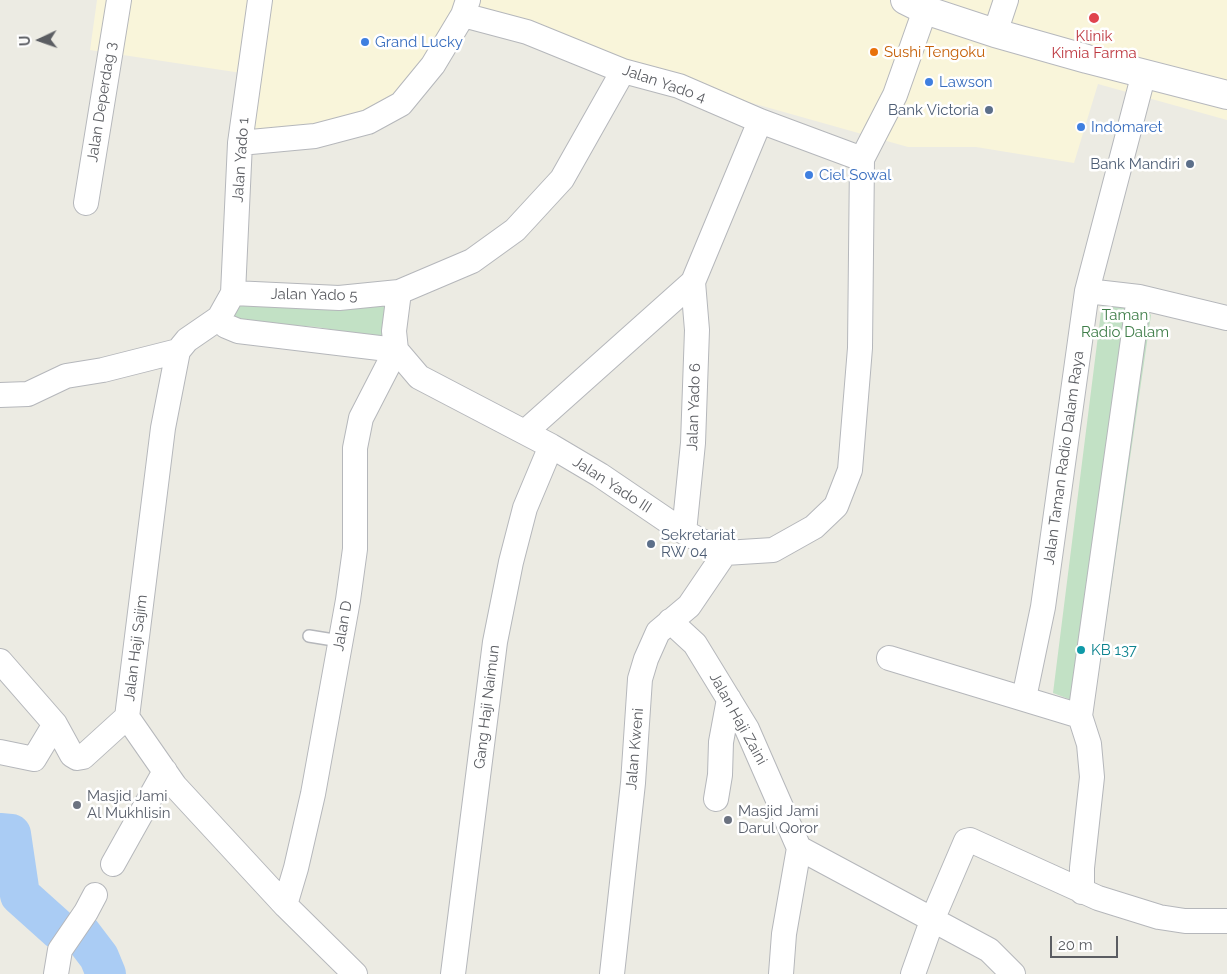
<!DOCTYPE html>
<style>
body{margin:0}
#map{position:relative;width:1227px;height:974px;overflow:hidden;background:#ecebe3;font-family:Raleway,sans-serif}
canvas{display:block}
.north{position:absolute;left:15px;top:15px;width:50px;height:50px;-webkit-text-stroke:4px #fff;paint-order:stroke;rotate:267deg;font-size:14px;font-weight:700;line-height:20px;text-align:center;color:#5b5d62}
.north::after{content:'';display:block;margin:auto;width:18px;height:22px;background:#5b5d62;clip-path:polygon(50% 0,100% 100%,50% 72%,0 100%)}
.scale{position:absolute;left:1050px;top:936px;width:68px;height:22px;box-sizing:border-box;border:2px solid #5b5d62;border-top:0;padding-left:6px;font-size:15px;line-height:18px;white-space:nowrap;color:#5b5d62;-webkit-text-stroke:4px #fff;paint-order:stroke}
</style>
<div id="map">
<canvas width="1227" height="974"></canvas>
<div class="north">U</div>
<div class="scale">20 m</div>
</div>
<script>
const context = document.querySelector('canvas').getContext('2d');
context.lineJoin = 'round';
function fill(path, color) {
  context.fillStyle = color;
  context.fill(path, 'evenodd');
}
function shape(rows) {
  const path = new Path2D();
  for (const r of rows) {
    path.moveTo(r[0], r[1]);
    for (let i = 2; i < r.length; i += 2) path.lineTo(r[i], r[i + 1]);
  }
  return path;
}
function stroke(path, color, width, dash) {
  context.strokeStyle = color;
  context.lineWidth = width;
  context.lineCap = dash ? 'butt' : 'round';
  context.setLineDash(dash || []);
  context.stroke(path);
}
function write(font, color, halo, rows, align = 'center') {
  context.font = font + ' Raleway,sans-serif';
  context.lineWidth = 5;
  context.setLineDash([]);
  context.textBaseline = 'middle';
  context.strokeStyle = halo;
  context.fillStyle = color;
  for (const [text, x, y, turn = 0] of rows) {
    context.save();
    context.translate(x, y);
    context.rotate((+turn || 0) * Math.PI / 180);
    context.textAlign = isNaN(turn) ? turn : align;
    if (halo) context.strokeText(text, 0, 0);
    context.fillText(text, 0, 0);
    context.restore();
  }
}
fill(shape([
 [97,0,1227,0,1227,120,1098,84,1074,163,976,147,908,147,734,98,470,16,384,107,240,146,248,74,90,50]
]), '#f9f5da');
fill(shape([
 [235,300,385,302,383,338,317,327,233,321],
 [1138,300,1151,315,1094,704,1074,701,1053,693,1102,304]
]), '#c2e1c5');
stroke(shape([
 [0,833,11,834,20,895,59,930],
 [80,932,99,957,106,974]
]), '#aaccf4', 40);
const lane = shape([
 [309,636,340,641]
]);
const street = shape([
 [260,0,240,143,233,293,219,318,187,340,178,351,163,428,127,717,175,786,285,905,355,974],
 [463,15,527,32,623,71,679,86,760,121,862,159],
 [995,33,1006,0],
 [240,143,315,136,368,122,401,104,433,65,463,15,468,0],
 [86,203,119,0],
 [1087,291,1139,297,1227,318],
 [233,293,339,298,399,292,472,261,515,230,562,179,623,71],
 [219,318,226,326,238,331,396,350,419,377,551,446,600,475,684,532,725,553,773,550,814,527,836,506,850,470,860,348,862,159,895,95,925,10],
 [396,350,394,331,399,292],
 [0,395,28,394,66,376,103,370,178,351],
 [525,432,693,282,760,121],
 [684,532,693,443,697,330,693,282],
 [670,621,695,644,747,729,799,848,784,934,781,974],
 [889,658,1080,716],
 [0,661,55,724,72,755,77,758,83,757,127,717],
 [1024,698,1043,607,1087,291,1144,73],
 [0,752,34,759,55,724],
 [716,799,720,775,721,742,729,699],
 [799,848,989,950,1013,974],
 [113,864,165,771],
 [1082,892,1082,868,1092,777,1089,744,1080,716,1139,297],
 [285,905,296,868,313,794,348,600,355,549,355,448,361,418,396,350],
 [56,974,60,950,86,912,95,895],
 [453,974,495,642,511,562,525,508,551,446],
 [612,974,633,783,640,679,646,659,658,632,689,606,725,553],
 [913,974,933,918,966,841,970,840,1098,898,1159,917,1185,921,1227,921]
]);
const secondary = shape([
 [905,0,925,10,995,33,1087,59,1227,95]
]);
stroke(lane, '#b5b7bb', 14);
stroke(street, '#b5b7bb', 26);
stroke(secondary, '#b6b8bd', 30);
stroke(lane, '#fff', 11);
stroke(street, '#fff', 24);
stroke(secondary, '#fff', 28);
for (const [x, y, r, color] of [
 [1094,18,6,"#e0444e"],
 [365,42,5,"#3f7fe0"],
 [874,52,5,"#e8710a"],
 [929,82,5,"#3f7fe0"],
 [989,110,5,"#5c6f8a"],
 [1081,127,5,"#3f7fe0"],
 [1190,164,5,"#5c6f8a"],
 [809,175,5,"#3f7fe0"],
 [651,544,5,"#5c6f8a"],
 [1081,650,5,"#0f9aa8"],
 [77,805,5,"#6b7280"],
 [728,820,5,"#6b7280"]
]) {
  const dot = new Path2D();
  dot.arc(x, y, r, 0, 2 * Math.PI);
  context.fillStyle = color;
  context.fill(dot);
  stroke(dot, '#fff', 2);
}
write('15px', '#be3a42', '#fff', [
 ["Klinik",1094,36],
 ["Kimia Farma",1094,53]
]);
write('15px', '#366cbe', '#fff', [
 ["Grand Lucky",375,42],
 ["Lawson",939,82],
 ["Indomaret",1091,127],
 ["Ciel Sowal",819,175]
], 'left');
write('15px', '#c56008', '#fff', [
 ["Sushi Tengoku",884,52]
], 'left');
write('15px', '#5b5d62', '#fff', [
 ["Jalan Yado 4",664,84,19],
 ["Jalan Deperdag 3",102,102,-81],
 ["Jalan Yado 1",241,160,-86],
 ["Jalan Yado 5",314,295,1],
 ["Jalan Yado 6",694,407,-88],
 ["Jalan Taman Radio Dalam Raya",1064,458,-82],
 ["Jalan Yado III",612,485,33],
 ["Jalan D",343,626,-80],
 ["Jalan Haji Sajim",136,648,-83],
 ["Gang Haji Naimun",487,707,-83],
 ["Jalan Haji Zaini",738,719,61],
 ["Jalan Kweni",635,749,-85]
]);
write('15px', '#4e5e75', '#fff', [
 ["Bank Victoria",979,110],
 ["Bank Mandiri",1180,164],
 ["Sekretariat",661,535,"left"],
 ["RW 04",661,552,"left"]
], 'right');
write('15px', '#3e7d48', '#fff', [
 ["Taman",1125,315],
 ["Radio Dalam",1125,332]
]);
write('15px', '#0d838f', '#fff', [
 ["KB 137",1091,650]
], 'left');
write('15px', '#5b616d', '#fff', [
 ["Masjid Jami",87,796],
 ["Al Mukhlisin",87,813],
 ["Masjid Jami",738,811],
 ["Darul Qoror",738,828]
], 'left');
</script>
